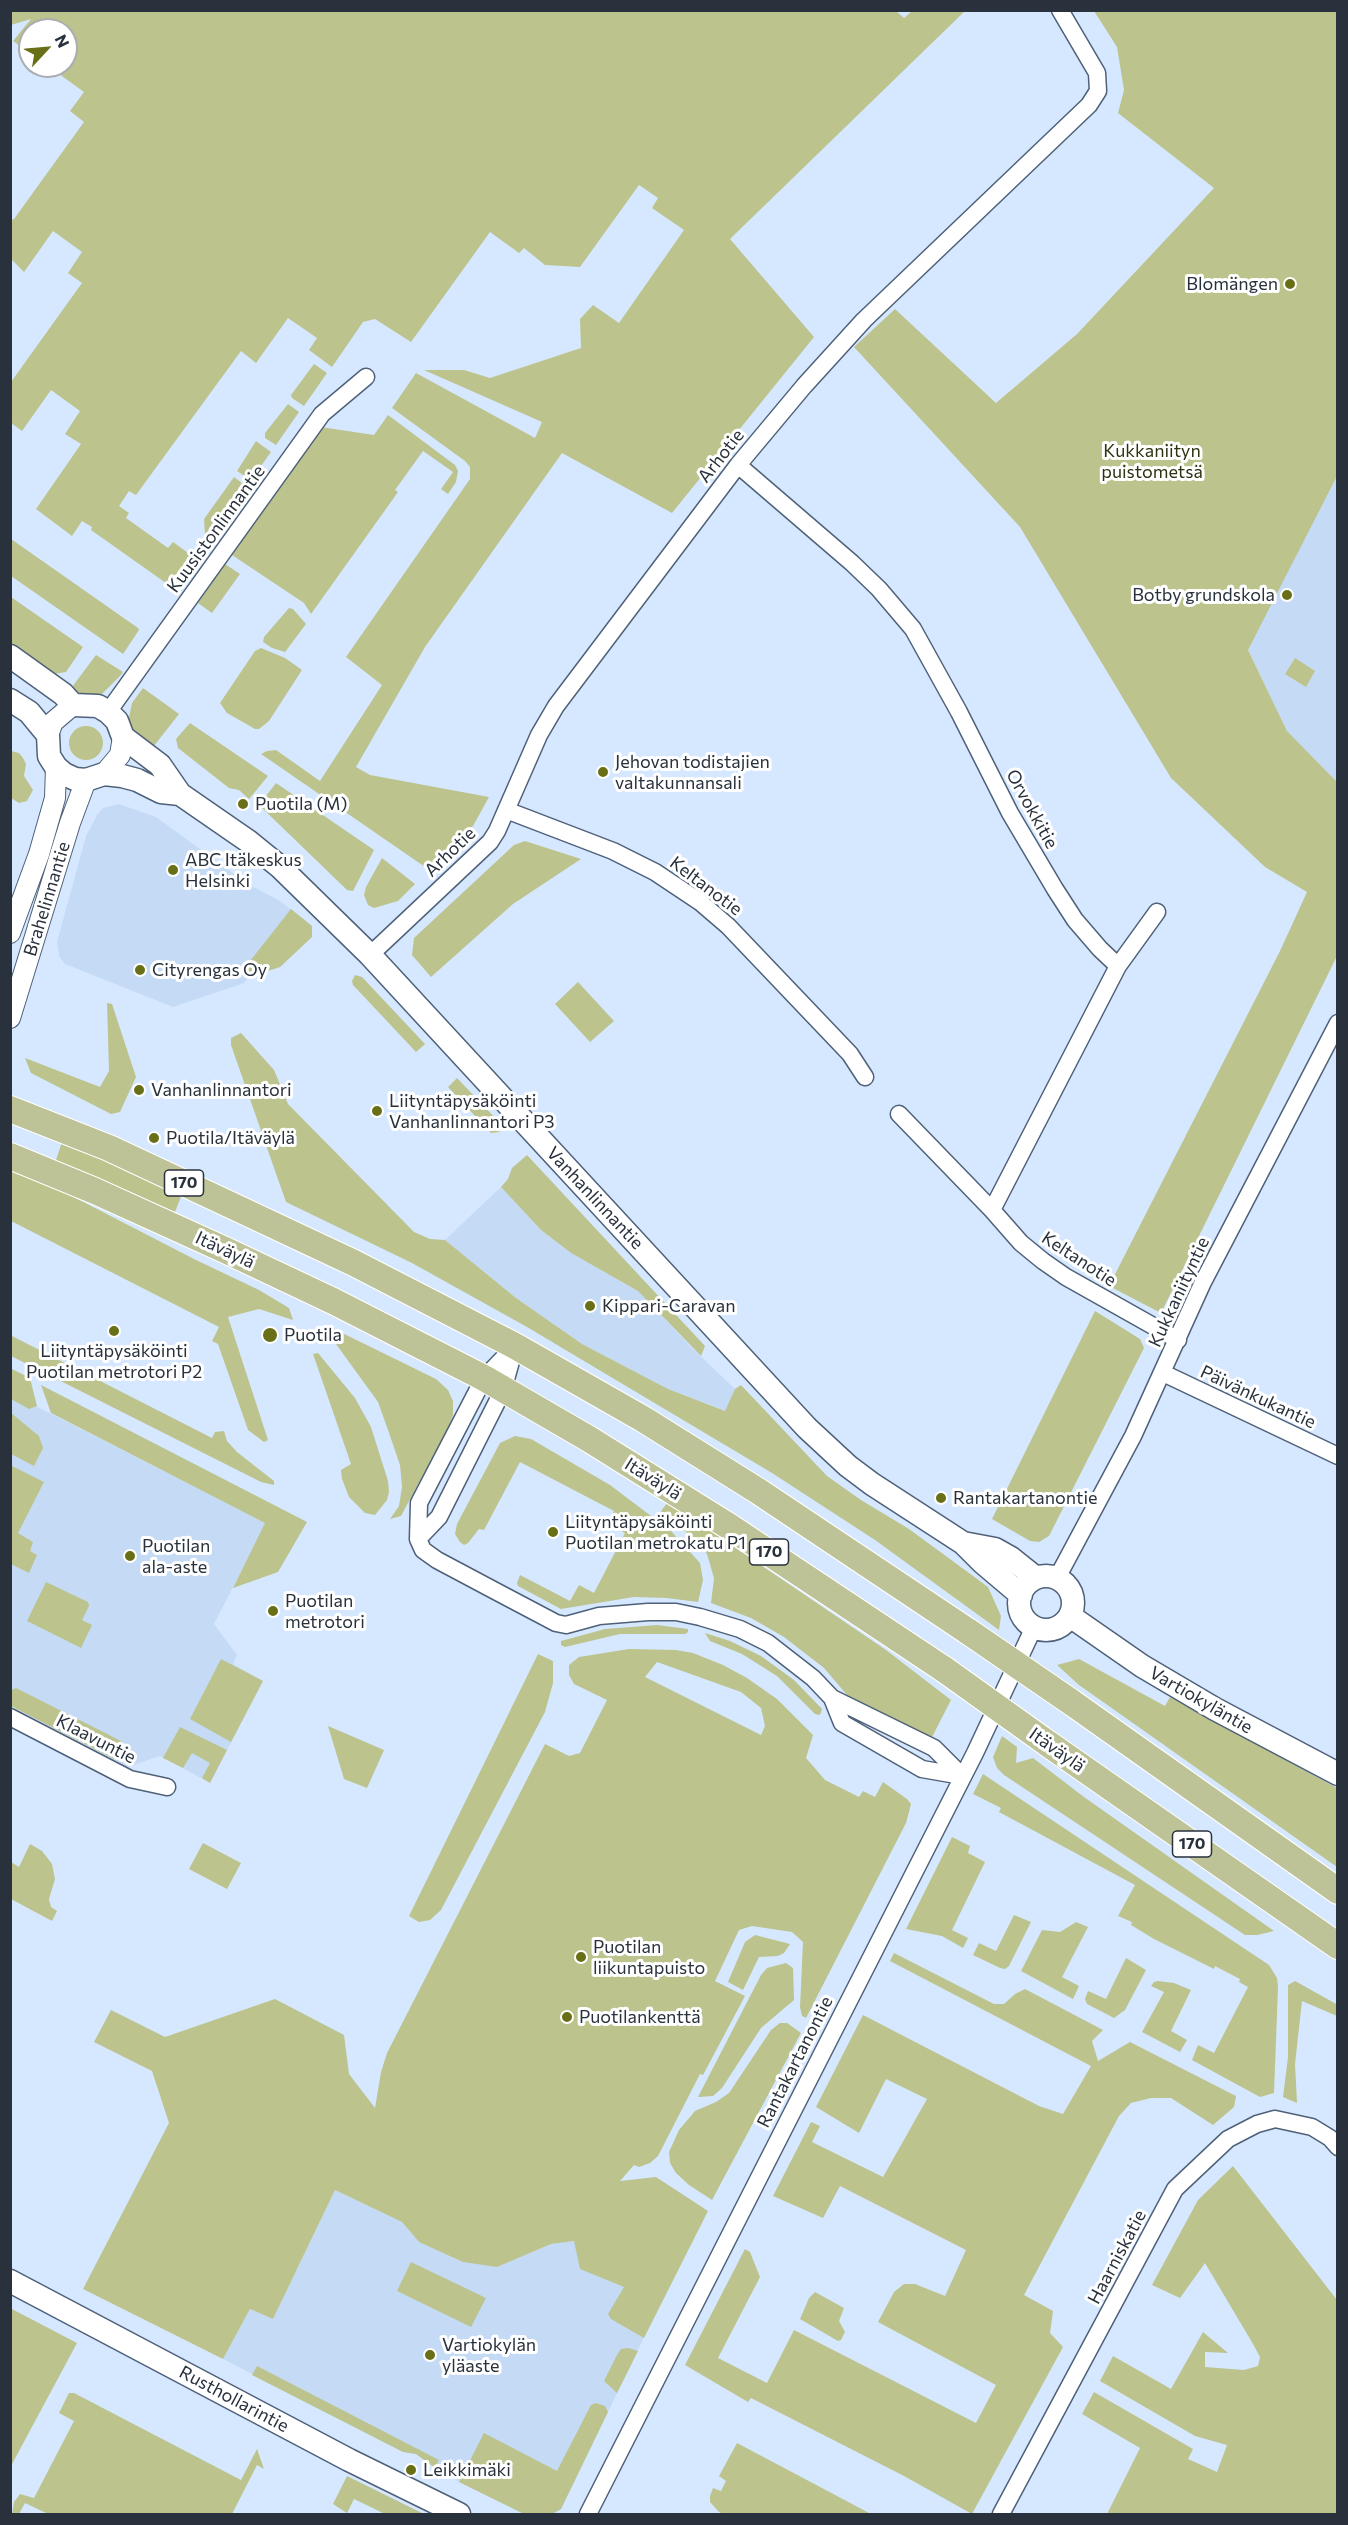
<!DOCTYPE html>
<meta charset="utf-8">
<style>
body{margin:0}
#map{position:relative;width:1348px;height:2525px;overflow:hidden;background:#d6e8ff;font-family:Commissioner,sans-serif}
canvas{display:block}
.frame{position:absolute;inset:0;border:12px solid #28313c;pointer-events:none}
.north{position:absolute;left:18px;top:18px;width:60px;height:60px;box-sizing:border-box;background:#fff;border:2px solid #a9adb1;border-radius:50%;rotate:64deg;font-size:16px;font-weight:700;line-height:24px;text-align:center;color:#28313c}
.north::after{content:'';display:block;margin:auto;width:21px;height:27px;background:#686f17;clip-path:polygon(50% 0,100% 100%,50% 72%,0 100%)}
</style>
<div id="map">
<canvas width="1348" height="2525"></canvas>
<div class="frame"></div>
<div class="north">N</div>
</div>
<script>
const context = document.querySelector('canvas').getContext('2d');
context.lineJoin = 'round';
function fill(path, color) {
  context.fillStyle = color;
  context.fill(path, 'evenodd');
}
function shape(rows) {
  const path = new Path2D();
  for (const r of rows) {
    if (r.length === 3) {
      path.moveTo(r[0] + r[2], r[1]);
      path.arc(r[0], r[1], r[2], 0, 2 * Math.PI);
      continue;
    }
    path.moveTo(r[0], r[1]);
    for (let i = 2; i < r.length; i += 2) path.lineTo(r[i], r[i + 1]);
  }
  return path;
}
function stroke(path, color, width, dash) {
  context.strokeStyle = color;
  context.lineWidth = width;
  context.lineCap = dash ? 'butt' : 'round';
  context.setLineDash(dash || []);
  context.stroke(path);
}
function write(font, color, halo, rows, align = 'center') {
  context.font = font + ' Commissioner,sans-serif';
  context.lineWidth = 6;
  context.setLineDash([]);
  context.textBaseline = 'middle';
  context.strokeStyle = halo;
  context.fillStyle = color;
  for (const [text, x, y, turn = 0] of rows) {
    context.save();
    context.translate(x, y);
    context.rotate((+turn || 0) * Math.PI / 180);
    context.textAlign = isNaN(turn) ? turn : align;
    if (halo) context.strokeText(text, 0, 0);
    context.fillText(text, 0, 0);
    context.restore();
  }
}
fill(shape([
 [1337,423,1337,782,1287,731,1248,650],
 [119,804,156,817,248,884,280,901,312,926,312,937,280,967,249,977,244,983,173,1007,65,964,59,956,57,942,86,836,97,815,103,808],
 [501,1187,541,1230,571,1253,638,1291,691,1347,735,1389,726,1411,668,1389,582,1344,516,1298,445,1240],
 [10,1393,266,1523,214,1624,237,1655,233,1664,263,1681,210,1783,160,1756,128,1767,11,1706],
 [335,2190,402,2222,419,2242,497,2267,551,2244,575,2241,634,2217,635,2311,649,2327,561,2509,552,2514,524,2514,459,2482,416,2454,403,2452,223,2359,250,2309,273,2319]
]), '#c5dbf5');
fill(shape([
 [11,10,895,10,904,18,912,11,965,11,730,239,814,337,672,513,562,453,425,647,356,767,370,775,489,797,473,826,428,869,261,754,267,751,276,750,320,781,382,685,346,657,470,479,470,467,465,461,392,408,416,373,535,438,542,422,424,370,464,370,490,378,581,348,580,319,593,305,619,323,684,230,652,208,658,198,639,185,580,267,545,265,524,248,519,253,490,232,411,342,375,319,363,322,332,367,309,350,317,338,288,318,256,363,241,351,136,495,129,491,119,506,129,513,126,518,168,548,173,542,195,558,173,588,91,530,92,527,82,521,72,536,36,509,81,444,65,434,80,411,51,390,22,431,11,423,11,382,82,283,68,273,82,252,53,231,24,272,11,259,11,220,14,219,84,122,70,111,84,92,48,66,66,66,66,30,30,30,30,53,13,41,31,19,11,25],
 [1094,11,1337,11,1337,476,1248,650,1287,731,1337,782,1337,956,1161,1313,1109,1286,1280,951,1307,892,1265,867,1171,778,1020,527,854,347,895,309,996,403,1077,334,1214,188,1118,113,1124,90,1117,47],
 [314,364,327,373,304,406,292,398,291,395],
 [288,404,299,412,276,445,265,438,265,433],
 [388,415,455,465,458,471,456,482,448,494,441,489,453,472,423,451,395,490,398,492,311,614,304,603,232,555,321,427,374,435],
 [256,441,271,452,251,480,237,471],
 [234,477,246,486,208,540,205,535,204,519],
 [11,539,138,628,139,630,123,654,11,576],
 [225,564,240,574,212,613,198,603],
 [11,597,83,647,66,672,54,674,11,643],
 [289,608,293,609,306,624,285,652,272,648,263,642,264,637],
 [261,648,285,658,302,670,269,721,259,729,255,729,227,713,220,703,255,651],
 [96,655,123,672,120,676,97,699,69,691],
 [1295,658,1315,671,1306,687,1285,674],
 [143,688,179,714,150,751,134,736,128,722,132,703],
 [190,723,268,776,249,799,239,790,229,788,178,748,176,739],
 [86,743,17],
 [11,751,19,753,23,758,26,764,24,776,33,790,27,801,19,803,11,798],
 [276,783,374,850,353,891,347,890,259,805],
 [525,841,581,859,513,904,431,977,412,955,414,938,514,845],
 [382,858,415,884,398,901,374,908,368,905,364,895,366,887],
 [291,909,312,926,312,937,280,967,249,977,243,970],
 [355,975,362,977,425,1044,416,1052,353,985,352,981],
 [578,982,614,1021,590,1042,555,1004],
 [107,1003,112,1004,136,1077,120,1112,111,1114,31,1073,25,1058,100,1087,109,1071],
 [241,1033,274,1070,288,1104,414,1232,430,1239,445,1240,516,1298,582,1344,668,1389,725,1411,735,1389,741,1385,827,1476,861,1500,909,1529,988,1587,1001,1616,999,1630,875,1540,772,1473,527,1327,412,1263,286,1202,231,1045,231,1038],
 [457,1078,500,1123,501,1129,499,1132,491,1133,448,1087],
 [62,1142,182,1194,175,1212,56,1160],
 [527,1155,705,1346,701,1356,638,1291,571,1253,541,1230,501,1187,508,1179,512,1168],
 [10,1171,62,1191,194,1259,259,1290,289,1308,293,1320,259,1309,228,1317,268,1440,264,1442,248,1430,218,1344,212,1341,219,1327,11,1221],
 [1095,1311,1140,1339,1144,1348,1049,1536,1039,1542,1030,1541,992,1519],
 [332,1328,436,1379,448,1390,453,1401,453,1415,449,1426,401,1516,390,1519,399,1506,402,1487,400,1465,388,1430,378,1402,336,1344,330,1329],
 [10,1335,212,1438,215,1432,224,1431,227,1441,237,1452,274,1481,274,1485,261,1482,11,1356],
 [318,1353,355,1398,371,1427,388,1481,389,1492,387,1500,375,1515,365,1513,349,1497,342,1479,341,1470,351,1464,313,1354],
 [10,1368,30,1378,37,1406,29,1409,11,1399],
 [41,1385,307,1522,278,1572,233,1588,265,1523,51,1413],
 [11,1413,39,1436,43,1448,34,1466,11,1454],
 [515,1436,531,1439,610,1485,671,1531,700,1563,703,1580,698,1602,667,1598,634,1597,561,1609,518,1586,517,1583,520,1575,570,1601,579,1585,594,1593,625,1533,608,1524,614,1511,520,1462,484,1530,479,1529,468,1543,464,1545,460,1542,455,1534,457,1524,500,1443],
 [10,1465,44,1482,18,1533,33,1542,30,1551,37,1555,29,1573,11,1564],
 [668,1502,886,1650,951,1700,931,1739,858,1703,847,1695,824,1668,784,1637,751,1618,711,1603,714,1578,707,1554,697,1541,661,1511],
 [46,1582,88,1602,89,1606,82,1620,92,1625,81,1648,27,1621],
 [657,1625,688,1629,688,1632,685,1634,620,1634,565,1647,561,1645,561,1641,605,1629],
 [705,1633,730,1641,761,1656,794,1680,822,1709,821,1713,819,1715,815,1714,777,1676,742,1654,710,1641],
 [629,1649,676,1650,693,1653,723,1665,747,1678,777,1699,813,1735,806,1758,825,1780,859,1797,863,1791,875,1797,883,1782,907,1799,911,1804,906,1823,806,2018,802,2016,800,2007,803,1942,792,1932,752,1926,739,1930,715,1981,745,1996,703,2075,700,2074,658,2156,650,2163,639,2167,634,2165,620,2181,656,2177,708,2211,644,2338,611,2319,608,2314,624,2287,580,2269,574,2241,551,2244,497,2267,463,2262,419,2242,402,2222,335,2190,273,2319,250,2309,223,2359,83,2289,169,2123,152,2071,94,2042,111,2010,165,2037,275,1999,344,2035,349,2074,375,2108,381,2072,387,2053,545,1744,569,1756,580,1753,607,1700,574,1684,569,1675,569,1665,579,1657],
 [657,1662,741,1692,761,1708,765,1726,761,1735,645,1677],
 [538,1654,553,1661,553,1683,545,1712,441,1910,430,1920,419,1922,409,1916],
 [221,1659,263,1681,231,1742,190,1719],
 [1079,1659,1165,1706,1170,1697,1337,1788,1337,1867,1079,1685,1057,1665],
 [16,1688,121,1741,124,1743,124,1752,114,1759,11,1706,11,1690],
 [328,1726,384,1750,367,1788,344,1779],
 [180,1727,227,1750,210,1783,202,1778,210,1763,192,1753,183,1768,163,1758],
 [1002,1736,1017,1747,1016,1763,1033,1758,1084,1797,1274,1931,1257,1935,1245,1935,1004,1775,997,1768,993,1757],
 [983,1774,1269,1965,1277,1978,1278,1987,1274,2093,1260,2097,1192,2060,1198,2045,1214,2053,1248,1987,1239,1982,1240,1979,1215,1966,1214,1969,1154,1939,1131,1925,1132,1922,1118,1916,1135,1885,999,1812,1001,1808,973,1794],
 [952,1837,970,1846,968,1853,985,1862,952,1930,968,1938,963,1948,942,1936,906,1929],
 [203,1843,241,1863,227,1889,189,1869],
 [30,1844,42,1851,52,1864,55,1879,49,1899,51,1907,57,1911,52,1921,11,1899,11,1862,19,1867],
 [1014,1915,1031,1922,1009,1966,1005,1969,1000,1968,973,1955,979,1943,996,1951],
 [1076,1922,1088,1927,1062,1977,1079,1986,1073,1999,1021,1971,1042,1930,1060,1932],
 [755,1935,790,1944,784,1953,778,1956,759,1957,743,1990,728,1982,745,1942],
 [894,1953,994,2004,1004,2004,1015,1994,1025,1989,1103,2030,1092,2041,1098,2061,1130,2042,1236,2096,1234,2107,1213,2125,1171,2098,1151,2098,1131,2103,1119,2116,1024,2295,1053,2311,1050,2333,1063,2347,972,2514,904,2476,751,2398,748,2402,685,2365,745,2249,750,2252,760,2277,718,2358,767,2383,794,2330,976,2423,996,2385,878,2322,894,2292,904,2284,915,2284,945,2296,966,2250,840,2186,823,2218,773,2196,811,2122,820,2126,812,2142,883,2177,927,2099,886,2079,859,2133,816,2107,863,2015,1039,2106,1063,2114,1091,2066,890,1961],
 [1126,1958,1146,1970,1125,2010,1114,2018,1087,2004,1085,1999,1088,1991,1106,1999],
 [786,1963,793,1968,794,2000,761,2028,722,2088,713,2096,698,2097,761,1975,767,1968],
 [1158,1981,1174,1983,1191,1990,1171,2031,1187,2040,1180,2052,1142,2032,1164,1992,1151,1986,1154,1982],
 [1295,1981,1338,2005,1337,2016,1302,2001,1295,2064,1297,2103,1283,2097,1288,2057,1288,1985],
 [780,2023,787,2023,801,2033,712,2200,689,2185,676,2173,670,2163,669,2152,679,2130,695,2111,716,2102,729,2093,771,2030],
 [1233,2166,1337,2300,1337,2514,1107,2514,1140,2448,1082,2414,1094,2392,1193,2449,1188,2459,1217,2472,1227,2445,1195,2436,1100,2381,1113,2356,1171,2389,1203,2332,1228,2353,1205,2352,1205,2367,1244,2370,1258,2366,1260,2357,1253,2344,1205,2263,1180,2298,1152,2285,1198,2200],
 [411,2262,486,2298,471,2327,397,2291],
 [815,2292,844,2308,839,2321,845,2332,841,2340,838,2341,800,2319,809,2298],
 [10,2308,77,2343,11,2466,10,2466],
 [628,2348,638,2351,617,2393,604,2381,617,2355,621,2349],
 [257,2366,439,2460,435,2468,416,2454,403,2452,252,2375],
 [69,2393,74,2393,241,2480,257,2449,264,2469,257,2465,232,2514,48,2514,25,2503,19,2514,12,2514,14,2502,20,2494,34,2498,74,2421,59,2413],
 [596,2403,605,2406,608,2412,561,2509,552,2514,524,2514,459,2482,484,2433,557,2471,591,2405],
 [737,2443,871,2514,723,2514,719,2512,710,2502,710,2496,713,2488,721,2491,726,2481,719,2476],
 [347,2476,424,2514,385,2514,354,2499,347,2513,333,2504]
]), '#bcc38c');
const minor = shape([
 [738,465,852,563,879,589,913,629,959,712,1010,813,1055,889,1075,920,1100,949,1118,966,992,1210],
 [108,712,322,414,366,377],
 [506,810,613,851,655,872,700,902,728,926,850,1054,865,1077],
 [370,955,490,842,497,831,539,735,556,706,738,465,804,386,864,320,1089,105,1098,91,1097,73,1060,10],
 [1118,966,1157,912],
 [899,1114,992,1210,1021,1243,1043,1261,1066,1277,1178,1340],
 [515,1346,484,1378,419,1503,418,1539,423,1550,437,1560,501,1594,556,1623,566,1625,599,1616,648,1612,676,1612,700,1617,740,1629,768,1643,813,1678,832,1698,842,1723,922,1769,962,1776],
 [1163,1373,1338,1456],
 [418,1539,439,1517,503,1390,515,1347],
 [1057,1578,1133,1436,1203,1282,1338,1023],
 [832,1698,934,1748,962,1776],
 [10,1717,130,1779,167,1787],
 [588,2514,975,1753,1034,1627],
 [1001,2514,1175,2189,1228,2139,1257,2124,1275,2119,1312,2127,1330,2138,1338,2147]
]);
const tertiary = shape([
 [48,735,53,722,73,705],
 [104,774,120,755,123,737],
 [10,933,39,854,55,798,56,767],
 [10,1018,70,823,86,780]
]);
const secondary = shape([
 [10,656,63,694,73,705,98,706,108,712,117,721,123,737,160,765,180,794,248,841,280,867,370,955,807,1428,848,1466,872,1484,963,1543,982,1562,1021,1595],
 [10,700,29,712,48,735,49,756,56,767,64,774,75,779,86,780,104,774,122,776,137,780,161,792,180,794],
 [963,1543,995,1549,1011,1558,1036,1578],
 [1046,1603,27],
 [1070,1616,1142,1666,1215,1709,1338,1774],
 [10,2281,349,2460,459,2514]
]);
const primary = shape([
 [10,1109,109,1148,237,1208,354,1263,515,1346,643,1419,758,1491,969,1632],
 [10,1156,95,1191,225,1250,333,1301,484,1378,589,1439,730,1527,945,1670],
 [1071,1702,1338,1891],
 [1047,1743,1338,1946]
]);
stroke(minor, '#4e6179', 19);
stroke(tertiary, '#4e6179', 22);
stroke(secondary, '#4e6179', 25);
stroke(primary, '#fff', 28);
stroke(minor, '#fff', 16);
stroke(tertiary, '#fff', 20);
stroke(secondary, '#fff', 22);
stroke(primary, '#bdc297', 26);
const primaryBridge = shape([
 [969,1632,1071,1702],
 [945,1670,1047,1743]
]);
stroke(primaryBridge, '#fff', 28, []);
stroke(primaryBridge, '#bdc297', 26);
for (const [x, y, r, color] of [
 [1290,284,6,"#686f17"],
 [1287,595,6,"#686f17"],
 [603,772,6,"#686f17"],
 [243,804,6,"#686f17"],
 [173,870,6,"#686f17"],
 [140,970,6,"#686f17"],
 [139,1090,6,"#686f17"],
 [377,1111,6,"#686f17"],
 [154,1138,6,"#686f17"],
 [590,1306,6,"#686f17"],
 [114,1331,6,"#686f17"],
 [270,1335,8,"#686f17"],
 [941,1498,6,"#686f17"],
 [553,1532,6,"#686f17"],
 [130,1556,6,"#686f17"],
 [273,1611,6,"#686f17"],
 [581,1957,6,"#686f17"],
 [567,2017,6,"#686f17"],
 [430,2355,6,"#686f17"],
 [411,2470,6,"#686f17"]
]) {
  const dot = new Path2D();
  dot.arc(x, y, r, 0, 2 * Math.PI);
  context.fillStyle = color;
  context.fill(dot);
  stroke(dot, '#fff', 2);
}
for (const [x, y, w] of [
 [184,1183,39],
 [769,1552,39],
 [1192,1844,39]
]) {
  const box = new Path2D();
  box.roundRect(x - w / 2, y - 13, w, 26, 4.5);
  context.fillStyle = '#fff';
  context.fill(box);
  stroke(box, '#28313c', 1.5);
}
write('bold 16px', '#28313c', null, [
 ["170",184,1183],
 ["170",769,1552],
 ["170",1192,1844]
]);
write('18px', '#28313c', '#fff', [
 ["Blomängen",1278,284,"right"],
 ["Botby grundskola",1275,595,"right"],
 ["Jehovan todistajien",615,762],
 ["valtakunnansali",615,783],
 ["Puotila (M)",255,804],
 ["ABC Itäkeskus",185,860],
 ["Helsinki",185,881],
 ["Cityrengas Oy",152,970],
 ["Vanhanlinnantori",151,1090],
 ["Liityntäpysäköinti",389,1101],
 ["Vanhanlinnantori P3",389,1122],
 ["Puotila/Itäväylä",166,1138],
 ["Kippari-Caravan",602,1306],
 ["Puotila",284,1335],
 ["Liityntäpysäköinti",114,1351,"center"],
 ["Puotilan metrotori P2",114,1372,"center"],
 ["Rantakartanontie",953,1498],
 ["Liityntäpysäköinti",565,1522],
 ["Puotilan metrokatu P1",565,1543],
 ["Puotilan",142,1546],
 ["ala-aste",142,1567],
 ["Puotilan",285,1601],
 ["metrotori",285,1622],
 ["Puotilan",593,1947],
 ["liikuntapuisto",593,1968],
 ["Puotilankenttä",579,2017],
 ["Vartiokylän",442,2345],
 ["yläaste",442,2366],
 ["Leikkimäki",423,2470]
], 'left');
write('18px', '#2e3210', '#fff', [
 ["Kukkaniityn",1152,451],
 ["puistometsä",1152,472]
]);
write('18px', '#28313c', '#fff', [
 ["Arhotie",721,456,-52],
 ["Kuusistonlinnantie",216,529,-54],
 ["Orvokkitie",1032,809,61],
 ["Arhotie",450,852,-44],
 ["Keltanotie",706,886,37],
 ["Brahelinnantie",47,899,-73],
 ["Vanhanlinnantie",595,1198,47],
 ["Itäväylä",225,1250,25],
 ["Keltanotie",1079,1259,33],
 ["Kukkaniityntie",1179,1292,-65],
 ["Päivänkukantie",1258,1397,25],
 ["Itäväylä",653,1479,32],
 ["Vartiokyläntie",1201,1700,30],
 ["Klaavuntie",96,1739,27],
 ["Itäväylä",1057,1750,35],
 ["Rantakartanontie",795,2062,-63],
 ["Haarniskatie",1117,2257,-62],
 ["Rusthollarintie",234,2399,28]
]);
</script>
